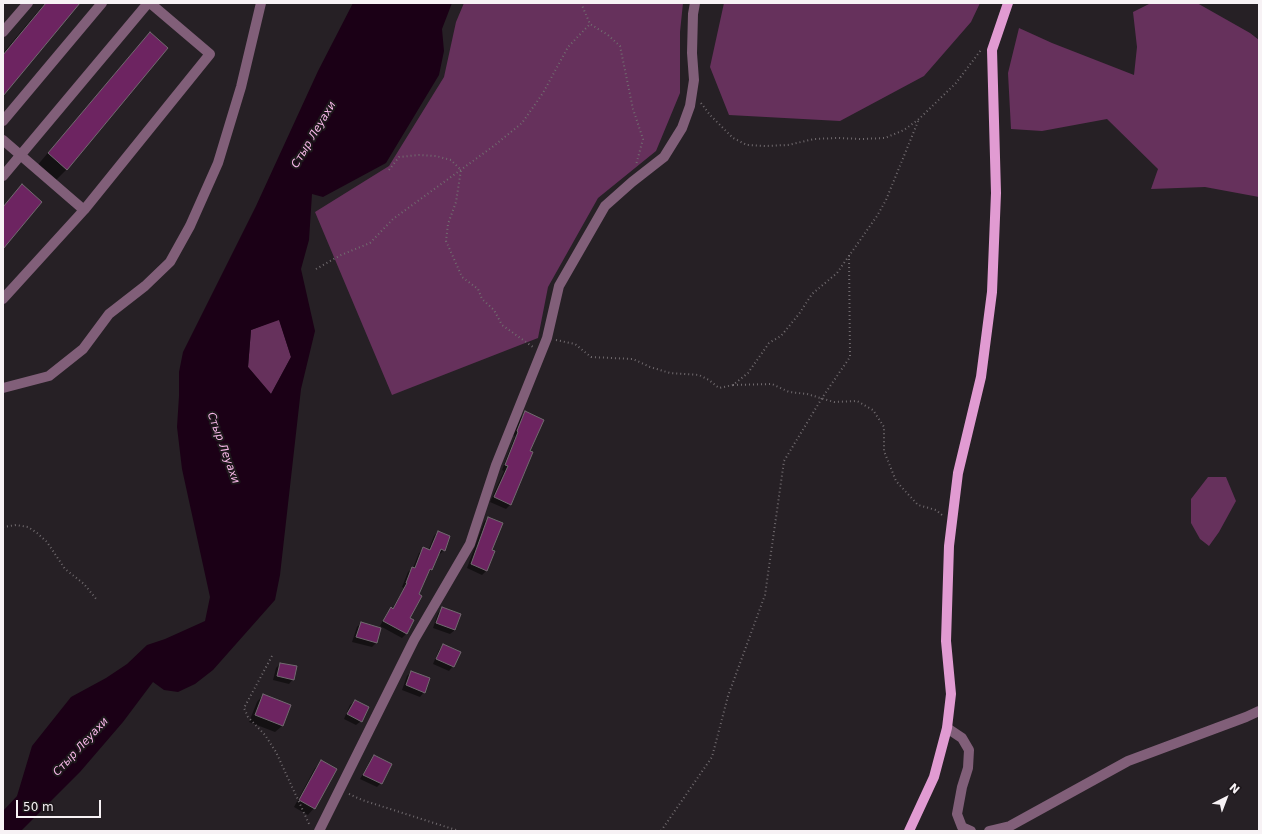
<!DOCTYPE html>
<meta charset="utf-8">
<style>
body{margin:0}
#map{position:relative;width:1262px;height:834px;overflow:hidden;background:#262025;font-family:"DejaVu Sans",sans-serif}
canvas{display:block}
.frame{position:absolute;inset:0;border:4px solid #f7f2f5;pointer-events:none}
.north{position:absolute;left:1206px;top:778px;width:40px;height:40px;-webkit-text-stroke:3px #1d171b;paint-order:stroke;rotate:42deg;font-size:11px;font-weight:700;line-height:16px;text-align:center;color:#f7f2f5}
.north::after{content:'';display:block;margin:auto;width:14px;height:18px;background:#f7f2f5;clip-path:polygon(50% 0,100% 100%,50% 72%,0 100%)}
.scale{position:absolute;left:16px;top:800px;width:85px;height:18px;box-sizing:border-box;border:2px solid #f7f2f5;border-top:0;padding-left:5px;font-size:12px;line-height:14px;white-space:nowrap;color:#f7f2f5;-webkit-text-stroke:3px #1d171b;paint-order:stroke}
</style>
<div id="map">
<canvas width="1262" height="834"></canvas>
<div class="frame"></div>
<div class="north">N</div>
<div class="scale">50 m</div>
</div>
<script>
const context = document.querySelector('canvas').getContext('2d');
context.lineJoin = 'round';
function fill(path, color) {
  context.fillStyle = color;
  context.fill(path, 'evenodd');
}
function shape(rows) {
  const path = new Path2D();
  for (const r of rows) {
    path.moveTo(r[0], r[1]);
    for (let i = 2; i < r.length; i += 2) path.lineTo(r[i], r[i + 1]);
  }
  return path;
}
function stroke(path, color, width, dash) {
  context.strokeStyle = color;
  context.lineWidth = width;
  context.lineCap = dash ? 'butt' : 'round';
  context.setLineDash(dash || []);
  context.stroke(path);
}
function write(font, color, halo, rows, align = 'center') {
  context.font = font + ' "DejaVu Sans",sans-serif';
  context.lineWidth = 4;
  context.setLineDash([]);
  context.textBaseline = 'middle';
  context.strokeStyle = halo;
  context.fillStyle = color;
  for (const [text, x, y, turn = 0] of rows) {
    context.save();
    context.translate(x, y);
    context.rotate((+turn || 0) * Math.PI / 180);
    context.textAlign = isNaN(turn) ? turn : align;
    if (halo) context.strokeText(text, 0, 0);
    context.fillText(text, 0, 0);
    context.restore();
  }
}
fill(shape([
 [464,3,683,3,680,32,680,93,656,151,598,198,548,287,538,338,392,395,315,212,389,166,444,77,456,22],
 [724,3,980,3,971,22,924,76,840,121,729,115,710,67],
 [1151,3,1197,3,1250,33,1259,40,1259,197,1205,187,1151,189,1158,169,1107,119,1042,131,1011,129,1008,73,1019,28,1052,43,1134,75,1137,47,1133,12],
 [279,319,291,357,271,394,248,367,251,330],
 [1208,477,1226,477,1236,501,1219,532,1209,546,1200,539,1191,523,1191,499]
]), '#66315c');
fill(shape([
 [353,3,452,3,442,29,444,51,439,75,386,163,323,197,312,194,309,240,301,269,315,331,301,389,280,575,275,600,213,670,195,684,178,692,164,690,153,682,123,722,80,772,21,831,3,831,3,811,17,796,32,746,71,697,106,678,127,664,147,645,165,639,205,621,210,597,182,469,177,427,179,396,179,372,183,352,256,206,318,71],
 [279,320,291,357,271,394,248,367,251,330]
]), '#1b0016');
fill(shape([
 [45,3,79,3,3,95,3,53],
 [150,33,67,169,53,183,36,167,137,47],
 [22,186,3,248,3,206],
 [525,413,529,452,531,453,510,505,506,509,490,502,504,471,502,470,515,436,513,435,521,417],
 [488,518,487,570,482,575,467,568,484,522],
 [438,532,444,550,440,554,438,554,431,570,427,574,409,618,413,621,406,634,402,638,380,626,387,613,392,609,404,588,402,587,408,572,413,568,419,553,424,549,428,551,434,536],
 [443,608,455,630,450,634,433,628,438,613],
 [361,623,380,628,376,643,372,647,352,642,357,627],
 [443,645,453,666,449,671,433,664,439,650],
 [280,664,293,679,289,684,273,680,276,668],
 [411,672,424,692,420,697,402,690,407,676],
 [263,695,290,706,282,726,275,732,249,722,257,702],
 [355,701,361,721,356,725,344,719,350,705],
 [374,756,381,783,377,787,360,779,370,761],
 [322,762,314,808,308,815,294,807,315,768]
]), '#0007');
const building = shape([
 [46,3,80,3,3,96,3,55,46,3],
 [150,32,168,48,67,170,48,153,150,32],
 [22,184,42,202,3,249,3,207,22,184],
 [525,411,544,420,530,451,533,452,511,505,494,497,508,466,505,465,518,432,517,431,525,411],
 [488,517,503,523,492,550,495,551,487,571,471,564,488,517],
 [438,531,450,536,445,551,441,549,432,570,430,569,419,594,422,596,410,618,414,620,407,634,383,621,391,607,393,609,407,583,406,583,412,567,415,568,423,547,430,550,438,531],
 [442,607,461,614,455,630,436,623,442,607],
 [361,622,381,628,377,643,356,637,361,622],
 [443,644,461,652,454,667,436,659,443,644],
 [280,663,297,666,294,680,277,676,280,663],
 [411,671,430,678,425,693,406,685,411,671],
 [263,694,291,705,283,726,255,715,263,694],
 [355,700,369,707,362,722,347,714,355,700],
 [374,755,392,764,382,784,363,775,374,755],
 [321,760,337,769,315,809,299,800,321,760]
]);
fill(building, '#6d2461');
stroke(building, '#726a70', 1);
stroke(shape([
 [581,3,590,24,608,35,620,46,633,109,643,139,636,165],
 [701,103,710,115,733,138,747,145,765,146,788,145,814,139,838,138,862,139,885,138,904,130,919,119,956,83,981,50],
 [389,170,399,157,419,155,436,156,451,160,461,170,456,202,448,224,446,241,462,277,478,289,482,299,494,310,502,325,533,347],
 [316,269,341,255,370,243,393,219,495,145,522,123,543,93,568,47,590,24],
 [556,340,575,344,591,357,633,359,650,367,670,373,699,375,709,380,719,388,733,385,748,373,769,343,781,336,799,314,812,294,837,273,877,216,886,200,919,119],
 [733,385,772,384,789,392,807,394,834,402,857,401,873,410,884,427,884,451,896,481,918,505,936,510,942,515],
 [3,527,16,525,28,527,37,533,47,542,65,569,84,584,97,600],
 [272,656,244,708,248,717,265,735,276,752,310,826],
 [349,794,362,800,459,831],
 [661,831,712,757,728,696,765,595,784,461,822,398,850,357,849,255]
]), '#716b6f', 2, [1, 3]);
stroke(shape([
 [3,32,28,3],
 [3,121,102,3],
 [3,140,84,210],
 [3,176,148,3],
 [3,299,84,210,210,54,150,3],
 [3,388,49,376,83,349,109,314,145,286,170,262,190,226,218,163,241,87,261,3],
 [947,728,962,738,969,750,968,768,962,787,957,814,962,827,971,831],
 [319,831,414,640,470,544,496,465,547,338,559,286,605,206,632,182,664,157,682,128,690,106,694,80,692,53,693,14,695,3],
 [989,831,1010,826,1128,761,1246,717,1259,711]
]), '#815f79', 10);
stroke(shape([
 [909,831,934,777,947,728,951,694,946,641,949,546,958,473,981,377,992,292,996,193,992,50,1008,3]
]), '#e19bd2', 10);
write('italic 11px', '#f8b9e9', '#1d171b', [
 ["Стыр Леуахи",314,135,-59],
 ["Стыр Леуахи",223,448,70],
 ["Стыр Леуахи",81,747,-47]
]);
</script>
